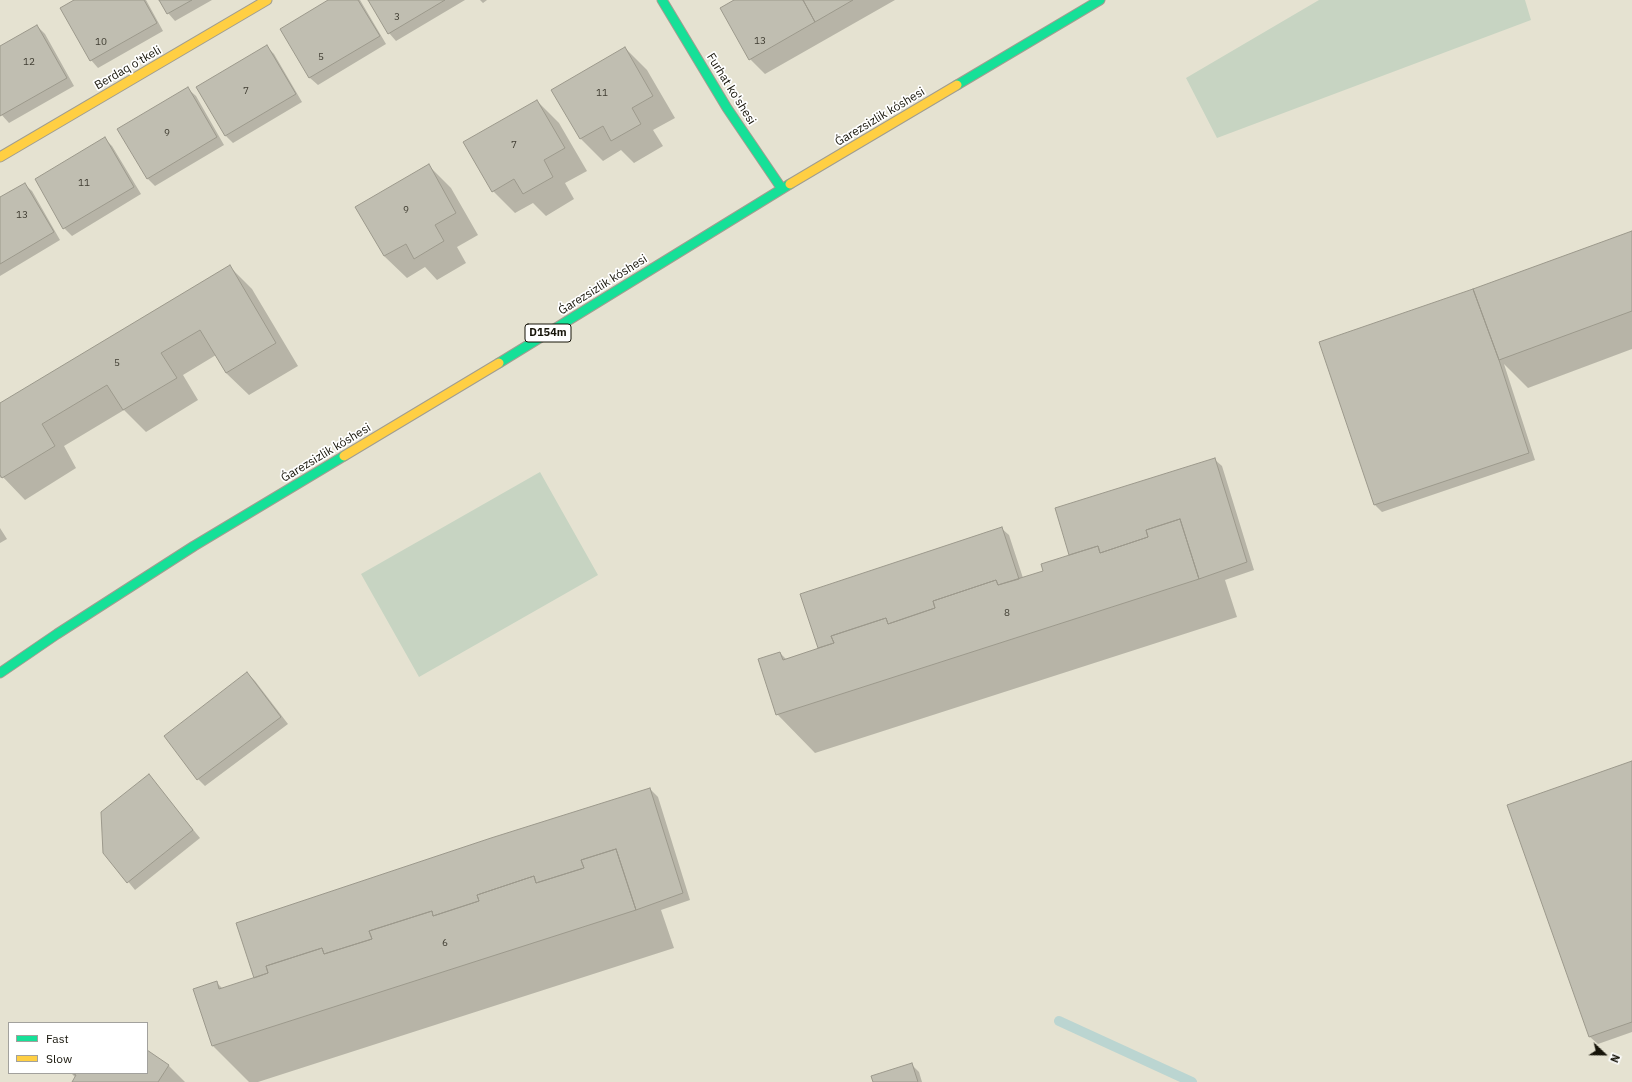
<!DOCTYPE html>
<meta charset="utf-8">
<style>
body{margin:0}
#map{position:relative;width:1632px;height:1082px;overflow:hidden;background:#e5e2d1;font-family:"IBM Plex Sans",sans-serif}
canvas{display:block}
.legend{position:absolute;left:8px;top:1022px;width:140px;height:52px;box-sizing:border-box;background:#fff;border:1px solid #a2a19d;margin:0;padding:5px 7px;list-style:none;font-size:12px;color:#161409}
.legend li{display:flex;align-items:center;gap:8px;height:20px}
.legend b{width:20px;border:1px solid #a2a19d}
.north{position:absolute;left:1584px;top:1034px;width:40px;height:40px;-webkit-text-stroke:3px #fff;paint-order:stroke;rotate:112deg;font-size:11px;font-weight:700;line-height:16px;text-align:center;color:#161409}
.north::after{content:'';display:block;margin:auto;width:14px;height:18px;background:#161409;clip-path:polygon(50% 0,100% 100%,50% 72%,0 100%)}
</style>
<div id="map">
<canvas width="1632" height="1082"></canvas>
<ul class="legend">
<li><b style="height:5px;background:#16e098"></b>Fast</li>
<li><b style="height:5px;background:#ffcf43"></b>Slow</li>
</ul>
<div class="north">N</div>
</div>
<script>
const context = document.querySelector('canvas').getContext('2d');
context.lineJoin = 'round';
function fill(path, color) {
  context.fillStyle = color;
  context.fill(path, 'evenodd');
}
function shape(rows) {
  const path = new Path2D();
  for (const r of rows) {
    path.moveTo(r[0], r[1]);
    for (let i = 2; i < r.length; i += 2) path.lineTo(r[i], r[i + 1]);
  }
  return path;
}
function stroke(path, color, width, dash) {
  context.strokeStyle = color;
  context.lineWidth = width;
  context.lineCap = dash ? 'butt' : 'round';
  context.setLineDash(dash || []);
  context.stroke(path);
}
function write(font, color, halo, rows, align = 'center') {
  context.font = font + ' "IBM Plex Sans",sans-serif';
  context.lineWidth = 3.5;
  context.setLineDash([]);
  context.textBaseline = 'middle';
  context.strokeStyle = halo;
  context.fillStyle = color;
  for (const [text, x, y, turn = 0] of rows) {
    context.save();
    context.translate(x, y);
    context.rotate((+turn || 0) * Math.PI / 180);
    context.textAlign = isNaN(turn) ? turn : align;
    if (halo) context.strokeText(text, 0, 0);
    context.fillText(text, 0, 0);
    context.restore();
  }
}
fill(shape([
 [1319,0,1525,0,1531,20,1217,138,1186,78],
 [540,472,598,575,419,677,361,574]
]), '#c7d4c2');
fill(shape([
 [76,0,146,0,163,31,98,68,91,60],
 [160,0,212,0,175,21,168,13],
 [330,0,360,0,386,44,318,85,310,78,282,29],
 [369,0,465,0,396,41,389,33],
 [480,0,487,0,483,3],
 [736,0,895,0,765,74,750,59],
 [37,26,45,34,74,86,9,123,0,113,0,47],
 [266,46,274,54,302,102,233,143,226,136,197,87],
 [625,48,647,70,675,118,653,130,663,146,634,163,621,150,603,161,581,139,553,90],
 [188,89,196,96,224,145,155,186,147,178],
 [537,101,559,123,587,171,565,183,574,199,546,216,533,203,515,213,493,191],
 [105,139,112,146,141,194,72,236,64,228],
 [428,165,451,188,478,235,457,247,466,263,437,280,425,267,407,278,384,256],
 [24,184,32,191,60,240,0,276,0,199],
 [1632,232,1632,349,1528,388,1504,364,1535,460,1382,512,1375,505,1473,290],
 [229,266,252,289,298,366,249,395,226,373,216,355,183,375,198,400,146,432,124,410,64,446,76,468,25,500,2,476,0,478,0,404],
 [1214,459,1222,466,1254,570,1225,580,1237,617,815,753,777,714,780,653,786,659,820,648,819,647,1001,528,1009,535,1023,578,1044,571,1071,555,1056,509],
 [0,528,7,539,0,543],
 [247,673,255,681,288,724,205,786,198,779],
 [1632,762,1632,1032,1598,1044,1590,1037,1509,806],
 [149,776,200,838,135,890,104,852],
 [650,789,658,797,690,900,661,910,674,948,258,1082,249,1082,213,1046,194,989,216,982,223,989,255,978],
 [147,1052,169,1066,185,1082,73,1082,76,1078,71,1073,147,1073],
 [912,1065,919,1072,922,1082,874,1082]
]), '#0003');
stroke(shape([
 [1059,1021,1192,1082]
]), '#bbd5d1', 10);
const building = shape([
 [74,0,144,0,157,23,90,61,60,8,74,0],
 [159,0,192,0,167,14,159,0],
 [328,0,358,0,380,36,309,78,280,29,328,0],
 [368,0,445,0,388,34,368,0],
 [734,0,803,0,815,22,749,60,720,8,734,0],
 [803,0,853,0,815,22,803,0],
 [37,25,67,78,0,116,0,46,37,25],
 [267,45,296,94,225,136,196,87,267,45],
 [625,47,653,96,632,108,641,124,611,141,603,126,580,139,551,90,625,47],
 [188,87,217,137,147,179,117,129,188,87],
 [537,100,565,148,544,160,553,177,523,194,514,179,492,192,463,142,537,100],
 [105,137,134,187,63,229,35,179,105,137],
 [429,164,456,213,435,225,444,241,414,259,406,244,384,256,355,207,429,164],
 [25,183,54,232,0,264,0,197,25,183],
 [1632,231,1632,311,1499,360,1473,289,1632,231],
 [230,265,276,343,226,373,200,330,161,353,177,378,123,410,107,385,42,424,55,446,2,478,0,475,0,403,230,265],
 [1473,289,1499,360,1529,453,1374,505,1319,342,1473,289],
 [1215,458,1247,562,1199,579,1180,519,1146,530,1148,537,1100,553,1098,546,1069,555,1055,508,1215,458],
 [1180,519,1199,579,776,715,758,659,780,652,783,660,834,643,831,636,886,618,888,624,935,608,933,601,996,580,998,585,1043,571,1041,564,1098,546,1100,553,1148,537,1146,530,1180,519],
 [1002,527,1019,579,998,585,996,580,933,601,935,608,888,624,886,618,831,636,834,643,818,648,800,594,1002,527],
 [247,672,281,717,197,780,164,736,247,672],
 [1632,761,1632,1022,1589,1037,1507,805,1632,761],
 [149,774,193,830,127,883,103,853,101,812,149,774],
 [650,788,683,893,636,910,616,849,581,860,584,868,536,883,534,876,477,895,479,901,433,916,432,911,369,931,372,939,324,954,322,948,266,966,268,973,254,978,236,923,491,838,650,788],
 [616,849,636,910,212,1046,193,989,217,981,219,989,268,973,266,966,322,948,324,954,372,939,369,931,432,911,433,916,479,901,477,895,534,876,536,883,584,868,581,860,616,849],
 [147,1050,169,1065,158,1082,72,1082,76,1075,72,1073,147,1073,147,1050],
 [912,1063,918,1082,873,1082,871,1076,912,1063]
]);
fill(building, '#c0beb1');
stroke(building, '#9c998c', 1);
const fast = shape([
 [662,0,727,108,782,189],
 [957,85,1100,0],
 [499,363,790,184],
 [0,673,57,634,194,546,344,456]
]);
const slow = shape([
 [0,157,267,0],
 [790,184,957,85],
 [344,456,499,363]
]);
stroke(fast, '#a09d90', 11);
stroke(slow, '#a09d90', 11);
stroke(fast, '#16e098', 9);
stroke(slow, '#ffcf43', 9);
write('10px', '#403e33', null, [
 ["3",397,17],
 ["13",760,41],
 ["10",101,42],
 ["5",321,57],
 ["12",29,62],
 ["7",246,91],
 ["11",602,93],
 ["9",167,133],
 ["7",514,145],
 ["11",84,183],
 ["9",406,210],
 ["13",22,215],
 ["5",117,363],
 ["8",1007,613],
 ["6",445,943]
]);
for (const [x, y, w] of [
 [548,333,46]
]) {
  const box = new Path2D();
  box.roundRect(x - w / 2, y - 9, w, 18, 3);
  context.fillStyle = '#fff';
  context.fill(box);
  stroke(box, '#161409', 1);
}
write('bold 11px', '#161409', null, [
 ["D154m",548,333]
]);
write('12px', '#161409', '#fff', [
 ["Berdaq o'tkeli",128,68,-30],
 ["Furhat ko'shesi",731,89,58],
 ["Ǵarezsizlik kóshesi",880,117,-31],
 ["Ǵarezsizlik kóshesi",603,285,-32],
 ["Ǵarezsizlik kóshesi",326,453,-31]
]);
</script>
